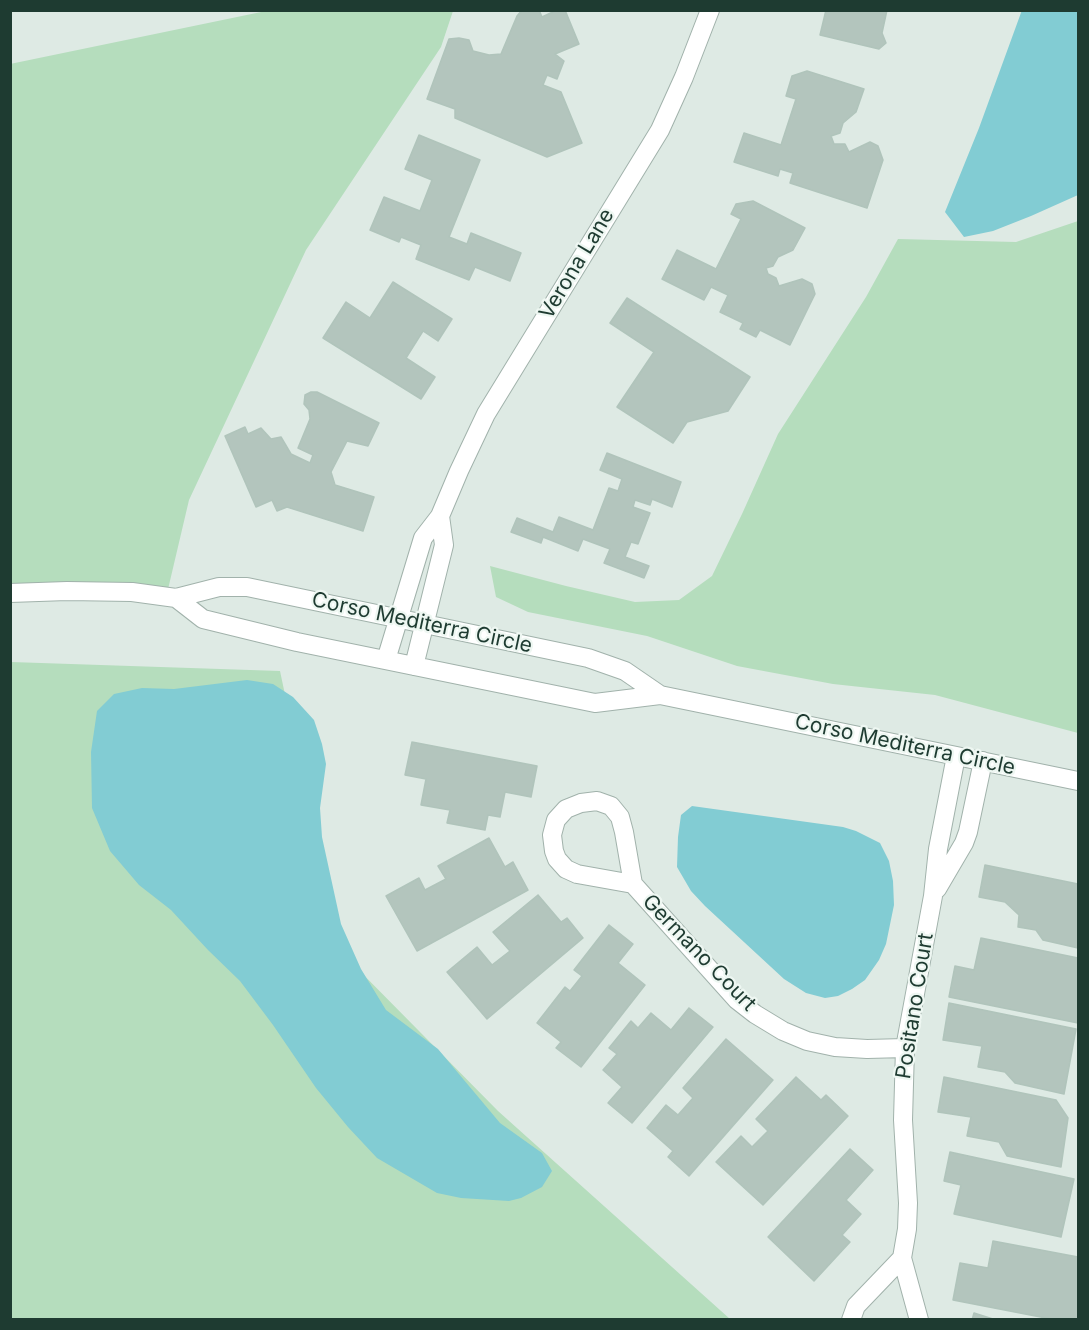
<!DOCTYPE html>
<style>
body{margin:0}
#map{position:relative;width:1089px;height:1330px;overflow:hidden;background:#deeae4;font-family:Inter,sans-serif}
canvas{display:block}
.frame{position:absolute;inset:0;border:12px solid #1e3b31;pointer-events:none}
</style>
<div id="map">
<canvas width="1089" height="1330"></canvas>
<div class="frame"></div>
</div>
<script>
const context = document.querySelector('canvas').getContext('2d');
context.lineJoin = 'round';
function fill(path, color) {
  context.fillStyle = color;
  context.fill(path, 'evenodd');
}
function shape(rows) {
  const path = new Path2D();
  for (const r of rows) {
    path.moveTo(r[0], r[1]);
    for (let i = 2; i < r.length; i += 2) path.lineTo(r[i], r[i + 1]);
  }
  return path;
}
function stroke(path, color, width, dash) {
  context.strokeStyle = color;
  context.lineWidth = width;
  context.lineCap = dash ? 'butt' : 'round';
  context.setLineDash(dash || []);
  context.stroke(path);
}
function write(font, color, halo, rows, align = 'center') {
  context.font = font + ' Inter,sans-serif';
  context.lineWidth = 4.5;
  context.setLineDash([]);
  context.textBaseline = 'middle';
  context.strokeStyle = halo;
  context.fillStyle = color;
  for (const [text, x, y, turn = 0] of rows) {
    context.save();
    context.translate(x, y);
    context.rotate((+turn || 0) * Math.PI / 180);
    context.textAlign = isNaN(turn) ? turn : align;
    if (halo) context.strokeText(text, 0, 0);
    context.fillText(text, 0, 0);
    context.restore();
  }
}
fill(shape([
 [266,11,453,11,441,47,306,250,189,500,165,602,11,592,10,64],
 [1078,221,1078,733,935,695,833,684,737,666,647,636,528,612,496,597,490,566,566,586,635,602,679,600,712,576,742,514,778,434,866,297,898,239,1016,242],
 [11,662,280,671,339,950,498,1111,730,1319,11,1320]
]), '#b5ddbd');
fill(shape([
 [1022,10,1078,11,1078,195,1031,216,993,231,964,237,945,212,979,128],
 [247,680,273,684,293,697,314,720,322,744,326,764,320,808,322,837,341,924,361,969,386,1010,438,1049,500,1123,542,1153,552,1171,542,1187,521,1198,509,1201,461,1198,437,1193,377,1158,348,1127,316,1088,273,1025,240,981,208,950,171,910,139,885,110,851,92,808,91,752,97,711,114,694,142,688,174,689],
 [692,806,843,827,856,831,880,843,889,861,893,881,894,905,886,944,879,960,865,980,852,989,838,996,825,998,806,993,784,979,705,906,691,891,677,867,678,837,681,815]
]), '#82ccd3');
const building = shape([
 [522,10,539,10,542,17,557,10,565,10,579,44,555,54,564,61,557,79,547,75,543,85,561,92,582,143,547,157,455,118,455,109,427,99,449,39,459,38,469,40,473,51,489,55,501,54,517,16,522,10],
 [826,10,887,10,882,33,886,43,879,49,820,35,826,10],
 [807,71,864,89,856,112,843,123,840,133,831,136,834,144,845,144,849,152,870,142,878,146,883,160,867,208,790,183,793,173,780,169,778,176,734,162,744,133,781,145,796,99,786,96,792,76,807,71],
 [419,135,480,160,449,237,467,244,471,233,521,253,510,281,475,267,469,280,416,259,421,245,401,237,399,242,370,230,384,197,420,211,432,180,405,169,419,135],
 [753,201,805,228,793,250,778,257,773,266,766,268,768,274,776,278,779,286,802,279,812,284,815,294,790,345,760,330,756,337,740,329,743,323,720,312,728,295,711,287,704,300,662,279,677,250,716,269,741,219,731,214,736,204,753,201],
 [393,282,452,319,438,341,423,331,406,358,435,377,421,399,323,338,346,302,370,318,393,282],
 [627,298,750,377,728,411,687,422,673,443,617,407,654,352,610,323,627,298],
 [311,392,317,392,379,423,368,446,347,441,331,472,335,485,374,497,363,531,287,507,277,511,272,500,256,507,225,436,245,427,248,434,261,428,271,439,281,437,291,454,310,463,313,455,298,448,310,419,309,410,304,404,305,395,311,392],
 [607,453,681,482,672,507,652,499,650,505,635,500,633,507,650,513,638,544,631,542,625,557,649,566,644,578,604,563,610,549,583,539,578,551,543,537,541,543,511,532,517,518,553,532,559,517,593,530,609,488,618,491,622,479,600,470,607,453],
 [412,742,537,766,531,797,505,792,500,817,488,815,485,830,447,823,450,810,421,805,426,779,405,775,412,742],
 [489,838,505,867,513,862,528,890,417,951,386,896,419,878,425,890,446,879,438,866,489,838],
 [985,865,1078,884,1078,948,1043,940,1036,930,1018,927,1019,915,1005,902,979,897,985,865],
 [538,895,561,922,567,918,583,938,487,1019,447,972,477,947,492,965,510,951,493,932,538,895],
 [609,925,633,944,618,963,645,985,581,1067,556,1048,561,1042,537,1023,565,987,570,991,582,976,574,970,609,925],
 [981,938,1078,958,1078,1023,949,997,955,966,974,970,981,938],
 [949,1003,1076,1029,1064,1094,1015,1083,1005,1072,978,1067,982,1046,943,1040,949,1003],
 [689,1008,713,1027,632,1123,608,1103,622,1087,603,1070,617,1054,609,1048,631,1021,638,1028,651,1013,671,1030,689,1008],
 [726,1039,773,1080,689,1176,668,1157,673,1151,647,1128,666,1105,678,1115,693,1098,683,1088,726,1039],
 [796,1077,821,1100,826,1095,848,1116,763,1205,716,1162,741,1136,752,1147,768,1131,756,1119,796,1077],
 [944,1077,1056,1100,1068,1118,1061,1167,1007,1156,999,1142,967,1136,971,1117,938,1112,944,1077],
 [850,1149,873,1170,846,1200,861,1214,842,1235,850,1242,814,1281,768,1237,850,1149],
 [950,1152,1074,1179,1061,1237,954,1214,961,1185,944,1181,950,1152],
 [993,1241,1078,1257,1078,1320,1056,1320,953,1300,960,1263,988,1268,993,1241],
 [974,1313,996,1320,972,1320,974,1313]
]);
fill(building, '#b3c5bd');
stroke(building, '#b0c4bb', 1.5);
const minor = shape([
 [10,593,67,591,132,592,176,598,219,587,247,587,588,658,625,671,660,695],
 [176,598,203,619,297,642,595,703,660,695,1078,781],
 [386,660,423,538,440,516,459,471,486,414,660,130,684,77,710,10],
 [414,666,444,545,440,516],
 [633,884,577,874,566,869,557,859,554,851,552,835,556,820,566,809,581,803,597,801,611,806,620,817,624,832,633,884,737,1000,755,1014,783,1031,807,1041,835,1047,867,1049,905,1048],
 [937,889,964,843,968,832,983,761],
 [851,1320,856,1306,902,1258],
 [919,1320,902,1258,907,1229,908,1203,903,1120,905,1048,933,896,938,849,956,756]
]);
stroke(minor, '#a1b2ab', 20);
stroke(minor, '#fff', 18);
write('21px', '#1e3b31', '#eef7f2', [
 ["Verona Lane",577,264,-59],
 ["Corso Mediterra Circle",422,623,12],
 ["Corso Mediterra Circle",905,745,12],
 ["Germano Court",699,953,46],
 ["Positano Court",915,1006,-81]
]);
</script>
